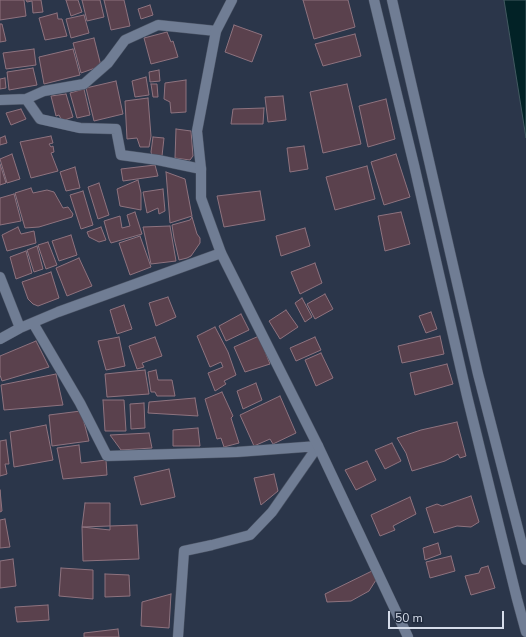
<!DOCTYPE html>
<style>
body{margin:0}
#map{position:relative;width:526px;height:637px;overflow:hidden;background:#2b364a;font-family:"Nunito Sans",sans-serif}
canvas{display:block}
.scale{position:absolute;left:388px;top:611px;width:116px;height:18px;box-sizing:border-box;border:2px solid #d6ddea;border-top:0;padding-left:5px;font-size:12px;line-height:14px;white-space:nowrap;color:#d6ddea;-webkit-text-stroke:3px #212c3f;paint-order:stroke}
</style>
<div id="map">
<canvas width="526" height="637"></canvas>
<div class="scale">50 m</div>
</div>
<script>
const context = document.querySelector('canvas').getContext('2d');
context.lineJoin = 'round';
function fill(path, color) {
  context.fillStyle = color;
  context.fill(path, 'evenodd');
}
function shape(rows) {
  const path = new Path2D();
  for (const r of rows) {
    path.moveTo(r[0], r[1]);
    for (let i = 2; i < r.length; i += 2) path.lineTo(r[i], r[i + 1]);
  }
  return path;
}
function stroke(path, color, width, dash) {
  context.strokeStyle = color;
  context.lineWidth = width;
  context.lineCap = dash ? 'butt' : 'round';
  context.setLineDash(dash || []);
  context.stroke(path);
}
const water = shape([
 [504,0,526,0,526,138,504,0]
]);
fill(water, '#022226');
stroke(water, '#425a61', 1);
const building = shape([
 [0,0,24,0,26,16,0,20,0,0],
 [26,0,41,0,43,12,33,13,32,1,27,2,26,0],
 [66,0,78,0,82,12,71,16,66,0],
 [82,0,100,0,104,17,87,21,82,0],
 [104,0,124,0,130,26,111,30,104,0],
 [303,0,348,0,355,27,314,39,303,0],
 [150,5,153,15,141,19,138,9,150,5],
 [57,13,58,19,62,19,67,36,45,40,39,18,57,13],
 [84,15,89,33,71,38,66,19,84,15],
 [0,24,2,24,6,41,0,42,0,24],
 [234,25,262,35,252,62,225,52,234,25],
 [167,32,171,42,173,41,178,57,151,64,144,38,167,32],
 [355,34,361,56,323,66,315,44,355,34],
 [94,38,101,66,81,73,73,43,94,38],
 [34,49,36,65,6,69,3,53,34,49],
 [73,49,80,75,44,84,39,57,73,49],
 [33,68,37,85,9,90,7,72,33,68],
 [159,70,160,81,150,82,149,72,159,70],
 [146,77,149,95,135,97,132,81,146,77],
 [5,78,6,88,0,89,0,79,5,78],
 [186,80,186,112,171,113,170,102,164,99,165,83,186,80],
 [116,81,123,114,94,121,86,88,116,81],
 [151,84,157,84,158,97,153,97,151,84],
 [347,84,361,144,323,153,310,92,347,84],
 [84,89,90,115,77,118,70,93,84,89],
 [66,94,73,117,62,121,59,115,56,116,51,96,66,94],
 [283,96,286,120,268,122,265,97,283,96],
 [148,98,151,136,149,147,140,147,137,138,127,139,125,101,148,98],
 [386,99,395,139,368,147,359,106,386,99],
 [264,108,263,124,231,124,233,109,264,108],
 [21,109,26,119,11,125,6,113,21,109],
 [176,129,191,131,193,156,190,160,175,158,176,129],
 [5,136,7,143,0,145,0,138,5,136],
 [51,136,53,143,49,144,51,147,53,146,54,152,51,153,58,171,31,178,20,142,51,136],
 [153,137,164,138,162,156,152,155,151,152,153,137],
 [304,146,308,169,290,172,287,148,304,146],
 [12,154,20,179,7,183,0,159,12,154],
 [396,154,410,197,384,205,371,162,396,154],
 [0,164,6,183,0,185,0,164],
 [155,165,158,176,123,181,121,169,155,165],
 [367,166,375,199,335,210,326,177,367,166],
 [75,167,80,188,66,191,60,172,75,167],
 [166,172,185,179,192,216,170,223,166,172],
 [138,180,141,193,141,210,120,206,117,189,138,180],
 [99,183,109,215,98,219,88,187,99,183],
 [31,188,33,193,47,190,54,192,63,208,68,207,73,214,72,217,39,227,25,228,15,193,31,188],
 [163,189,165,211,159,214,158,208,147,213,143,192,163,189],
 [83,191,93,225,81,229,70,195,83,191],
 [260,191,265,220,224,227,217,196,260,191],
 [14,194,21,221,0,225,0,198,14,194],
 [135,212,142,234,111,243,109,239,104,221,120,216,122,228,130,226,127,215,135,212],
 [401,212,410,244,385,251,378,216,401,212],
 [192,217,197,234,200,238,200,243,191,256,187,258,179,260,174,238,172,225,190,220,192,217],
 [170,226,176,261,151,264,143,227,170,226],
 [18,227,21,234,34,231,36,243,7,251,2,235,18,227],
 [101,227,106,240,99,242,89,237,87,232,101,227],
 [305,228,310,246,281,256,276,236,305,228],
 [71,235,77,255,59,261,52,241,71,235],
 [140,236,151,267,130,275,119,243,140,236],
 [48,242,57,265,46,269,38,245,48,242],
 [37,246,43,269,34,272,27,250,37,246],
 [26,251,32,273,16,279,10,257,26,251],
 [79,258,92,286,67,296,56,268,79,258],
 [315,263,322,283,300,294,291,272,315,263],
 [51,272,59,298,38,306,33,304,28,299,22,282,51,272],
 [325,294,333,309,315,319,307,304,325,294],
 [168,297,176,317,156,326,149,303,168,297],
 [302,298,312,317,305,322,295,303,302,298],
 [124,305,132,329,117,334,110,310,124,305],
 [286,310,298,327,280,339,269,321,286,310],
 [431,312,437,329,426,333,419,316,431,312],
 [241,314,249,330,226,341,219,326,241,314],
 [215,327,228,352,236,375,224,381,226,384,215,391,208,373,223,367,221,362,210,367,197,336,215,327],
 [259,336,270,364,245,372,234,347,259,336],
 [440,336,444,354,402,363,398,346,440,336],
 [119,337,125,366,106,370,98,341,119,337],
 [155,337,162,356,142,363,144,367,137,369,129,346,155,337],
 [315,337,321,350,296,361,290,348,315,337],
 [36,341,49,367,2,381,0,375,0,356,36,341],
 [321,353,333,378,316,386,305,360,321,353],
 [447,364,453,384,415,395,410,373,447,364],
 [145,370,149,394,107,397,105,374,145,370],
 [156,370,158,380,172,380,175,396,157,396,155,392,151,392,148,372,156,370],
 [56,374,63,405,4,410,1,385,56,374],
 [256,383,262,400,243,409,237,391,256,383],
 [222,392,233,416,231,418,239,443,224,447,221,438,217,439,205,399,222,392],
 [280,396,296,433,273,444,270,439,254,446,240,415,280,396],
 [195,398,198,416,148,413,149,402,195,398],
 [103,400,124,400,126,431,105,431,103,400],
 [144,403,145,428,131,429,130,404,144,403],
 [81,411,89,441,52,446,49,415,81,411],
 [457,422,466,456,460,458,458,454,445,461,412,471,406,453,397,438,421,430,457,422],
 [46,425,53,460,14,467,10,432,46,425],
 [198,428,200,446,173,446,173,430,198,428],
 [149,433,152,448,121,450,110,435,149,433],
 [6,440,9,464,5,464,7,474,0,476,0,441,6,440],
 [392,443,401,461,385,469,375,450,392,443],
 [79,445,81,463,106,460,107,475,63,479,57,448,79,445],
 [367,461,376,480,356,490,345,470,367,461],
 [169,469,175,497,141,505,134,477,169,469],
 [274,474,278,491,261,505,254,478,274,474],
 [0,490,2,511,0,512,0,490],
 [471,496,479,522,471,527,457,526,434,533,426,508,437,504,442,506,471,496],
 [410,497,416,514,393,526,395,530,380,536,371,515,410,497],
 [85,503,110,503,110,530,82,527,85,503],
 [5,519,10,547,0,548,0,520,5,519],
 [137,525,139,559,83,561,82,527,137,525],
 [438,543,441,554,425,560,423,548,438,543],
 [451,556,455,571,430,578,426,562,451,556],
 [13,559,16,586,0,588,0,561,13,559],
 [488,566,495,588,471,595,465,576,479,573,481,568,488,566],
 [61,568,93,570,93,599,59,596,61,568],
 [372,571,376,580,369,591,351,601,327,602,325,594,372,571],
 [105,574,129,575,130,596,105,597,105,574],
 [171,594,169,628,141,626,142,602,171,594],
 [48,605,49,620,17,622,15,607,48,605],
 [118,629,119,637,84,637,84,633,118,629]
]);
fill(building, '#5a414d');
stroke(building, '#8e737f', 1);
const street = shape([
 [26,99,40,119,80,128,116,129,121,155,158,160,201,169],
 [0,100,26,99,44,91,84,84,108,63,125,40,158,25,216,31],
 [0,277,20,328],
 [33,323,80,403,107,456,237,452,318,446,272,512,250,535,212,545,184,551,178,637],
 [0,339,20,328,58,312,221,253]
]);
const secondary = shape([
 [232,0,216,31,197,131,201,169,201,198,221,253,318,446,408,637],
 [374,0,414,165,467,396,517,599,526,632],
 [392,0,478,374,526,560]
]);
stroke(street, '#4a5364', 11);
stroke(secondary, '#4a5364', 11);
stroke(street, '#707d94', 10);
stroke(secondary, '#707d94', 10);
</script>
